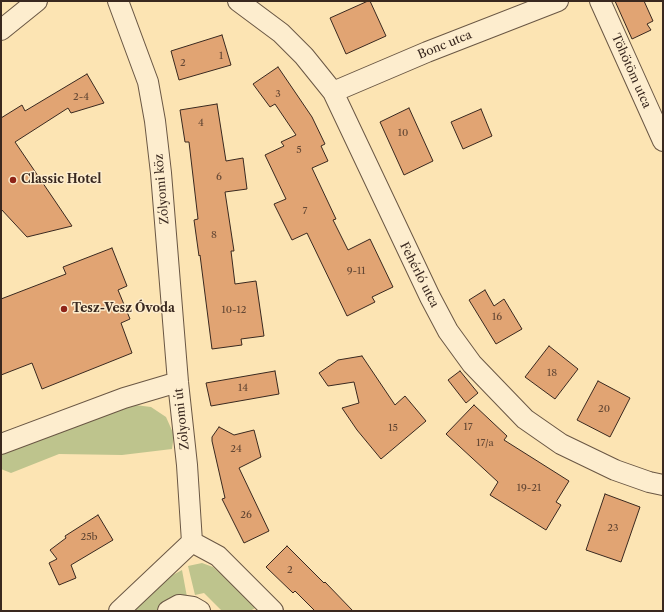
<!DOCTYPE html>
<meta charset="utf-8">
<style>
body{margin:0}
#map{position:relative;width:664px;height:612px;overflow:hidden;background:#fce4b3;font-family:"Libre Caslon Text",serif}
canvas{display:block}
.frame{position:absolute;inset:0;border:2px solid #39281f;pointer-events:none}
</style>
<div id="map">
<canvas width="664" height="612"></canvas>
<div class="frame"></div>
</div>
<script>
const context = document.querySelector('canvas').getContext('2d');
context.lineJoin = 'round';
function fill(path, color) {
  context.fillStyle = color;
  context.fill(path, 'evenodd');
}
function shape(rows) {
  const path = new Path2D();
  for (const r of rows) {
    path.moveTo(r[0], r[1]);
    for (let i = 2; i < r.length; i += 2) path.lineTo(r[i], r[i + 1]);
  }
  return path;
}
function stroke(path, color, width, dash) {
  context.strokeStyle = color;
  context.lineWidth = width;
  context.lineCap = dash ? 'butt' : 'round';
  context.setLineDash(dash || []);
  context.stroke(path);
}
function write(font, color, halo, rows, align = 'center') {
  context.font = font + ' "Libre Caslon Text",serif';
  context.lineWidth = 3;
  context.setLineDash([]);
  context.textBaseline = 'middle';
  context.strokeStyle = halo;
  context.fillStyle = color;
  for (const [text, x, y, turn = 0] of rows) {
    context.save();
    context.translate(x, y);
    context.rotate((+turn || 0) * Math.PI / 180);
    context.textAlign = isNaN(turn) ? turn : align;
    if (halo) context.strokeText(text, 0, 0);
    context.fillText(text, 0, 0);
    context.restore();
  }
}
fill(shape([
 [135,405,151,407,166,417,174,435,172,449,122,455,59,454,11,473,1,469,1,453],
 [202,563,213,567,257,607,250,611,222,611,204,593,195,595,188,566],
 [182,570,187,597,161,606,156,611,132,611,171,576]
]), '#bec48d');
const building = shape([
 [368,1,370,1,386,36,346,54,330,18,368,1],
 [615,1,644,1,653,21,647,24,651,30,632,39,615,1],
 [222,35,231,65,179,80,171,51,222,35],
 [278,67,312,117,325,144,321,146,328,161,312,168,336,219,333,220,348,250,370,239,393,287,372,297,375,302,347,316,307,233,292,240,274,204,286,199,265,155,284,146,281,142,296,135,275,104,270,107,253,84,278,67],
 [87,74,104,103,71,113,68,108,15,142,72,226,27,237,1,209,1,118,22,105,25,111,87,74],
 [217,104,226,161,243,158,247,189,225,192,234,251,231,251,235,284,256,281,264,336,241,339,242,345,212,349,200,255,199,256,194,220,198,219,189,142,185,142,180,110,217,104],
 [409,108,433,161,404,175,380,122,409,108],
 [481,109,492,136,463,149,451,122,481,109],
 [112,248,127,286,118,290,130,319,121,323,132,353,42,389,32,363,1,375,1,299,66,274,63,267,112,248],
 [485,290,494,306,504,299,522,329,496,344,469,300,485,290],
 [549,346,578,369,555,399,525,377,549,346],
 [362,356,395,405,405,396,426,421,381,459,357,430,342,408,359,403,354,382,328,386,319,373,338,360,362,356],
 [275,371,279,394,211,406,206,383,275,371],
 [460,371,478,393,466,403,448,380,460,371],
 [598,381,630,398,610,437,577,420,598,381],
 [474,405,507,436,504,440,569,481,556,502,561,505,546,530,490,495,498,482,446,434,474,405],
 [219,427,234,435,254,430,261,457,239,468,269,531,244,543,222,499,225,498,212,441,212,437,219,427],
 [605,494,640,507,621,562,586,550,605,494],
 [98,515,113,540,71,565,76,578,59,585,49,563,57,559,50,550,66,538,65,536,98,515],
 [287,546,324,583,325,582,353,611,315,611,295,591,293,593,266,567,287,546]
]);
fill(building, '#e1a473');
stroke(building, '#39281f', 1);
const minor = shape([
 [118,1,148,82,155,121,161,173,178,382,187,465,192,542,119,611],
 [238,1,281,33,304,56,333,92,430,297,448,331,472,364,525,419,561,444,615,470,649,482,663,485],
 [600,1,663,141],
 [1,30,37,1],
 [333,92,427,52,558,1],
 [1,444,124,398,178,382],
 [192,542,218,556,273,611],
 [168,611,179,605,193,607,200,611]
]);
stroke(minor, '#6a5744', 22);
stroke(minor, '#fdedce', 20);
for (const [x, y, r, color] of [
 [13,180,4,"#8f2418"],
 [64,309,4,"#8f2418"]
]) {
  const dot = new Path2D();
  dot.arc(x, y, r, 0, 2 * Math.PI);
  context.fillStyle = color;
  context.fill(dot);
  stroke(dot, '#fdedce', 1.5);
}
write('10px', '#634734', null, [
 ["1",221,56],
 ["2",183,63],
 ["3",278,94],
 ["2-4",81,97],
 ["4",201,123],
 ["10",403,133],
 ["5",299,150],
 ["6",219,177],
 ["7",305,211],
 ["8",214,235],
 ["9-11",356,271],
 ["10-12",234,310],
 ["16",497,317],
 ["18",552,373],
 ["14",243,388],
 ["20",604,409],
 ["17",468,427],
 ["15",393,428],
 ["17/a",485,443],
 ["24",236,449],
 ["19-21",529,488],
 ["26",246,515],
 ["23",613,528],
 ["25b",89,537],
 ["2",290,570]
]);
write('12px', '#39281f', '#fdedce', [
 ["Bonc utca",445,45,-22],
 ["Töhötöm utca",631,71,66],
 ["Zólyomi köz",162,189,-95],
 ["Fehérló utca",419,275,63],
 ["Zólyomi út",182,419,-96]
]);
write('bold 12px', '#39281f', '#fdedce', [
 ["Classic Hotel",21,180],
 ["Tesz-Vesz Óvoda",72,309]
], 'left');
</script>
